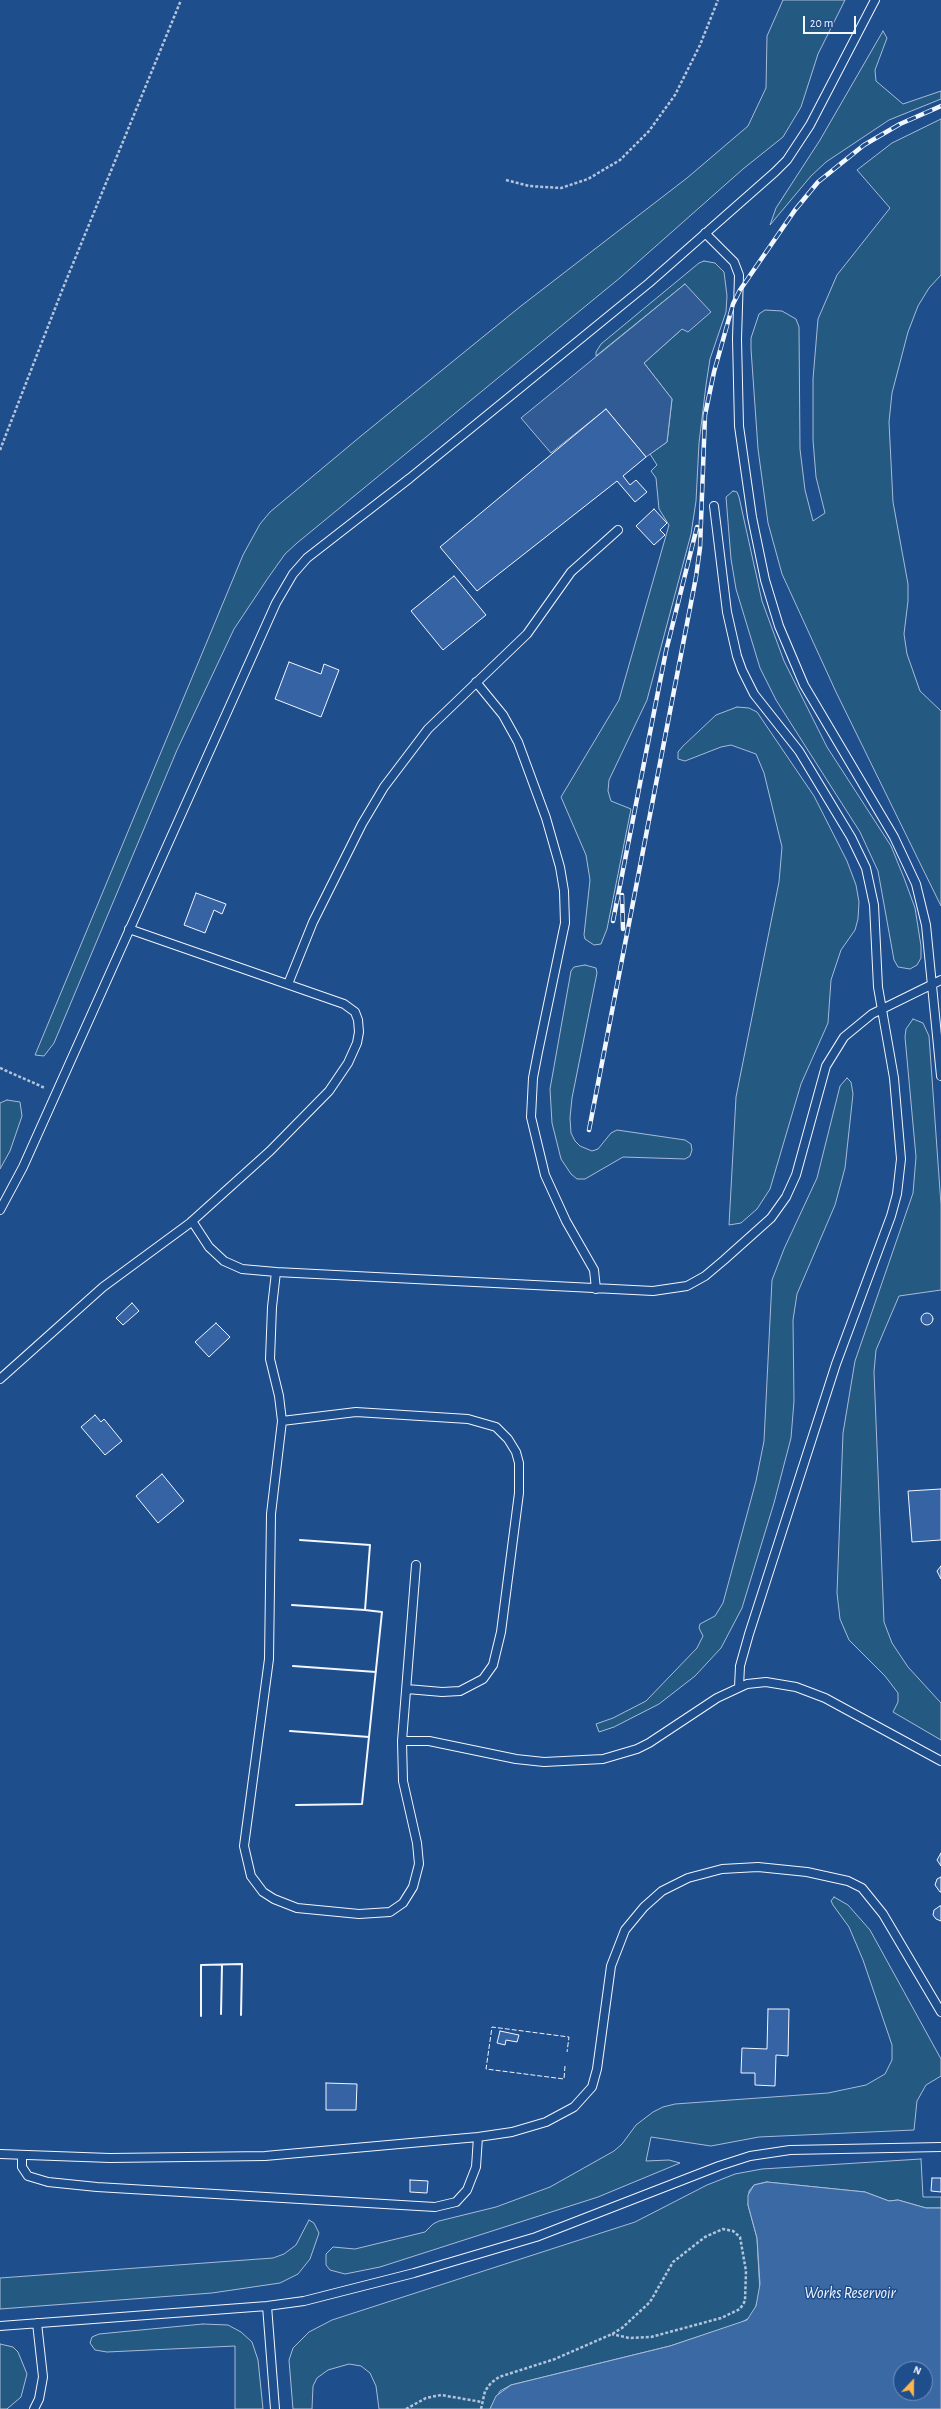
<!DOCTYPE html>
<style>
body{margin:0}
#map{position:relative;width:941px;height:2409px;overflow:hidden;background:#1f4e8c;font-family:"Alegreya Sans",sans-serif}
canvas{display:block}
.north{position:absolute;left:893px;top:2361px;width:40px;height:40px;box-sizing:border-box;background:#1f4e8c;border:1px solid #7391ba;border-radius:50%;rotate:22deg;font-size:11px;font-weight:700;line-height:16px;text-align:center;color:#f2f6ff}
.north::after{content:'';display:block;margin:auto;width:14px;height:18px;background:#ffb74d;clip-path:polygon(50% 0,100% 100%,50% 72%,0 100%)}
.scale{position:absolute;left:803px;top:16px;width:53px;height:18px;box-sizing:border-box;border:2px solid #f2f6ff;border-top:0;padding-left:5px;font-size:12px;line-height:14px;white-space:nowrap;color:#f2f6ff;-webkit-text-stroke:3px #1f4e8c;paint-order:stroke}
</style>
<div id="map">
<canvas width="941" height="2409"></canvas>
<div class="north">N</div>
<div class="scale">20 m</div>
</div>
<script>
const context = document.querySelector('canvas').getContext('2d');
context.lineJoin = 'round';
function fill(path, color) {
  context.fillStyle = color;
  context.fill(path, 'evenodd');
}
function shape(rows) {
  const path = new Path2D();
  for (const r of rows) {
    if (r.length === 3) {
      path.moveTo(r[0] + r[2], r[1]);
      path.arc(r[0], r[1], r[2], 0, 2 * Math.PI);
      continue;
    }
    path.moveTo(r[0], r[1]);
    for (let i = 2; i < r.length; i += 2) path.lineTo(r[i], r[i + 1]);
  }
  return path;
}
function stroke(path, color, width, dash) {
  context.strokeStyle = color;
  context.lineWidth = width;
  context.lineCap = dash ? 'butt' : 'round';
  context.setLineDash(dash || []);
  context.stroke(path);
}
function write(font, color, halo, rows, align = 'center') {
  context.font = font + ' "Alegreya Sans",sans-serif';
  context.lineWidth = 3;
  context.setLineDash([]);
  context.textBaseline = 'middle';
  context.strokeStyle = halo;
  context.fillStyle = color;
  for (const [text, x, y, turn = 0] of rows) {
    context.save();
    context.translate(x, y);
    context.rotate((+turn || 0) * Math.PI / 180);
    context.textAlign = isNaN(turn) ? turn : align;
    if (halo) context.strokeText(text, 0, 0);
    context.fillText(text, 0, 0);
    context.restore();
  }
}
const green = shape([
 [783,0,845,0,818,54,801,107,783,137,743,169,621,277,297,543,285,554,268,578,234,629,177,750,54,1043,44,1056,35,1055,243,555,260,524,270,512,361,436,521,306,687,178,748,126,766,88,767,36,783,0],
 [883,31,887,38,875,70,876,81,903,104,941,91,941,99,889,120,826,162,811,176,770,225,776,208,820,140,883,31],
 [941,119,941,275,929,288,918,306,908,332,892,393,889,422,893,502,908,584,908,601,904,634,907,654,920,691,941,711,941,906,836,692,782,574,768,523,758,449,751,349,751,338,759,314,765,310,782,311,796,319,799,327,800,449,805,490,813,521,825,513,816,477,813,440,813,379,818,319,837,275,890,208,857,170,892,143,941,119],
 [704,261,715,263,724,272,727,296,726,312,710,359,706,385,699,443,696,501,691,534,647,700,609,780,608,791,611,801,631,809,607,929,601,944,594,945,585,939,584,935,590,880,586,855,561,797,619,700,669,525,659,509,656,478,651,471,657,465,650,454,667,442,672,399,644,363,682,329,685,284,596,356,596,352,601,344,699,263,704,261],
 [733,491,737,492,739,497,762,601,784,661,827,747,891,846,904,878,915,908,921,946,921,958,917,965,910,969,898,967,894,960,878,871,860,832,776,700,760,668,736,589,731,559,726,497,733,491],
 [737,707,749,708,757,712,814,796,847,861,856,885,859,902,858,919,855,930,841,950,831,980,828,1023,801,1084,770,1189,757,1209,741,1223,729,1225,736,1097,779,882,782,847,764,773,756,754,731,745,721,747,685,761,678,759,678,752,683,746,716,715,737,707],
 [585,965,596,968,597,973,572,1098,570,1118,571,1133,575,1141,580,1146,592,1151,598,1149,611,1133,617,1130,685,1140,691,1144,692,1150,690,1156,685,1159,623,1157,585,1179,577,1179,571,1174,561,1159,552,1123,550,1089,571,971,574,967,585,965],
 [913,1019,923,1023,929,1036,941,1205,941,1290,899,1296,876,1350,874,1372,884,1622,892,1643,908,1667,941,1703,941,1740,893,1712,898,1702,898,1693,885,1676,849,1640,840,1619,837,1593,843,1433,855,1361,913,1193,916,1157,905,1037,906,1029,913,1019],
 [847,1078,851,1082,853,1094,845,1168,835,1205,797,1294,793,1320,794,1401,791,1438,774,1503,742,1608,721,1648,695,1676,659,1704,614,1727,599,1732,596,1724,613,1718,646,1701,697,1648,703,1636,699,1628,700,1624,715,1616,723,1603,756,1481,764,1441,772,1280,784,1249,817,1178,840,1086,847,1078],
 [7,1100,20,1102,22,1116,10,1151,0,1169,0,1103,7,1100],
 [834,1897,848,1905,870,1930,941,2059,941,2076,926,2085,917,2101,914,2130,759,2137,711,2146,651,2137,646,2161,669,2160,680,2163,598,2197,380,2267,345,2274,330,2270,326,2265,326,2254,333,2247,355,2249,425,2232,433,2224,439,2221,496,2207,550,2187,614,2151,622,2144,636,2125,653,2112,663,2107,675,2104,828,2093,866,2085,885,2074,892,2060,892,2045,863,1960,849,1927,833,1905,831,1901,834,1897],
 [921,2159,923,2197,941,2197,941,2208,926,2208,898,2200,889,2201,865,2192,766,2182,754,2185,749,2191,748,2205,757,2238,760,2293,754,2312,751,2317,740,2323,670,2346,511,2385,500,2391,490,2409,379,2409,376,2386,370,2373,361,2366,349,2364,328,2370,317,2378,313,2386,312,2409,293,2409,289,2360,293,2348,309,2332,332,2320,635,2222,707,2185,735,2174,762,2169,921,2159],
 [309,2220,314,2223,319,2233,310,2259,298,2274,280,2283,212,2293,0,2309,0,2278,273,2258,284,2254,296,2245,309,2220],
 [203,2324,228,2325,241,2332,252,2342,258,2360,263,2409,235,2409,235,2346,107,2352,95,2350,90,2343,92,2337,99,2334,203,2324],
 [0,2344,13,2347,18,2352,27,2374,21,2397,7,2409,0,2409,0,2344]
]);
fill(green, '#245a82');
stroke(green, '#a8bbd7', 1);
const parking = shape([
 [685,284,711,312,688,332,682,329,644,363,672,399,667,442,646,457,606,409,551,453,521,418,685,284]
]);
fill(parking, '#305b95');
stroke(parking, '#a8bbd7', 1);
const water = shape([
 [767,2182,865,2192,889,2201,898,2200,926,2208,941,2208,941,2409,490,2409,496,2396,511,2385,670,2346,747,2320,756,2306,760,2284,757,2238,748,2205,748,2195,754,2185,767,2182],
 [901,2369,925,2369,925,2393,901,2393,901,2369]
]);
fill(water, '#3b69a3');
stroke(water, '#a8bbd7', 1);
const building = shape([
 [606,409,646,457,623,476,630,485,636,480,647,492,635,502,617,481,477,591,440,547,606,409],
 [654,509,667,523,660,530,665,535,654,545,636,526,654,509],
 [454,576,486,615,443,650,411,611,454,576],
 [289,662,321,674,324,664,339,670,321,717,275,699,289,662],
 [196,893,226,904,222,914,214,910,205,933,184,925,196,893],
 [132,1303,139,1311,123,1325,116,1318,132,1303],
 [927,1319,6],
 [216,1323,230,1337,209,1357,195,1342,216,1323],
 [95,1415,101,1422,104,1419,122,1441,105,1455,81,1427,95,1415],
 [162,1474,184,1501,158,1523,136,1496,162,1474],
 [941,1489,941,1540,912,1542,908,1491,941,1489],
 [941,1566,941,1579,937,1571,941,1566],
 [941,1853,941,1866,937,1860,941,1853],
 [941,1877,941,1892,940,1892,935,1885,937,1879,941,1877],
 [940,1906,941,1906,941,1921,936,1919,933,1915,934,1910,940,1906],
 [768,2009,789,2009,788,2056,776,2055,775,2086,755,2085,755,2073,741,2073,742,2048,767,2049,768,2009],
 [500,2031,519,2035,517,2042,506,2040,505,2045,497,2043,500,2031],
 [326,2083,357,2084,356,2110,326,2110,326,2083],
 [932,2178,941,2178,941,2192,931,2191,932,2178],
 [410,2180,428,2181,427,2193,410,2192,410,2180]
]);
fill(building, '#3563a3');
stroke(building, '#f2f6ff', 1);
const lane = shape([
 [705,233,734,262,739,275,737,339,739,426,752,517,765,580,779,626,804,685,894,837,916,884,926,925,941,1076],
 [714,506,727,612,737,656,742,670,754,694,799,751,851,837,866,868,874,905,878,987,894,1078,901,1159,897,1194,891,1216,836,1364,749,1634,740,1666,739,1687],
 [476,682,503,715,518,742,546,818,560,867,564,891,565,923,538,1052,533,1078,531,1117,545,1175,566,1221,594,1270,596,1289],
 [288,984,313,922,362,824,384,787,428,729,527,634,571,572,618,530],
 [0,1210,23,1167,276,603,293,574,307,558,410,478,649,283,775,172,787,160,810,125,875,0],
 [192,1221,209,1247,224,1261,242,1269,276,1272,272,1307,270,1359,279,1396,282,1421,271,1514,269,1659,244,1846,251,1876,263,1892,274,1899,297,1908,359,1914,390,1912,403,1903,413,1887,419,1864,417,1843,403,1781,402,1741],
 [276,1272,653,1291,687,1286,705,1276,724,1260,771,1218,786,1197,796,1175,826,1066,844,1037,872,1014,941,980],
 [0,1379,103,1287,190,1223,270,1151,329,1091,348,1063,357,1043,359,1032,358,1020,355,1012,344,1004,129,929],
 [282,1421,356,1412,468,1419,496,1427,508,1439,516,1452,519,1463,519,1493,501,1632,493,1665,483,1679,460,1691,442,1692,407,1689],
 [416,1565,402,1741,429,1741,516,1759,544,1762,603,1759,637,1749,649,1743,717,1698,747,1684,766,1682,796,1687,825,1698,941,1761],
 [0,2154,110,2158,265,2156,478,2137,512,2132,546,2122,574,2107,592,2087,597,2069,611,1966,625,1930,644,1907,662,1891,688,1878,722,1869,758,1867,807,1872,848,1881,862,1888,883,1914,941,2012],
 [22,2155,22,2167,28,2176,48,2182,97,2187,435,2207,456,2202,467,2190,476,2167,478,2137],
 [267,2306,275,2409],
 [0,2326,267,2306,304,2301,414,2273,536,2237,719,2166,750,2156,790,2150,941,2147],
 [34,2409,39,2399,43,2377,37,2323]
]);
stroke(lane, '#f2f6ff', 10);
stroke(shape([
 [506,180,529,186,561,188,588,179,620,160,649,131,675,95,700,45,718,0],
 [0,450,63,288,181,0],
 [0,1068,45,1088],
 [406,2409,426,2398,441,2395,482,2402],
 [481,2409,485,2391,491,2383,499,2377,555,2359,612,2334,622,2328,650,2302,673,2262,705,2237,723,2229,733,2231,740,2237,746,2271,745,2301,740,2309,721,2318,651,2337,629,2338,612,2334]
]), '#b3c4dc', 2.5, [3, 2]);
stroke(lane, '#1f4e8c', 8);
const rail = shape([
 [622,895,623,929],
 [613,921,666,651,697,527],
 [589,1130,696,577,700,548,705,415,714,372,733,304,740,290,795,210,818,182,864,145,900,124,941,106]
]);
stroke(rail, '#f2f6ff', 4.5);
stroke(rail, '#1f4e8c', 3, [9]);
stroke(shape([
 [565,2066,564,2079,486,2069,492,2027,569,2037,567,2052]
]), '#f2f6ff', 1, [5, 2]);
stroke(shape([
 [292,1605,365,1610,370,1545,300,1540],
 [293,1666,376,1672],
 [290,1731,369,1737],
 [296,1805,362,1804,382,1612,365,1610],
 [221,2014,222,1965],
 [201,2016,201,1965,242,1964,241,2015]
]), '#f2f6ff', 2);
write('italic 16px', '#f2f6ff', '#1f4e8c', [
 ["Works Reservoir",850,2293]
]);
</script>
